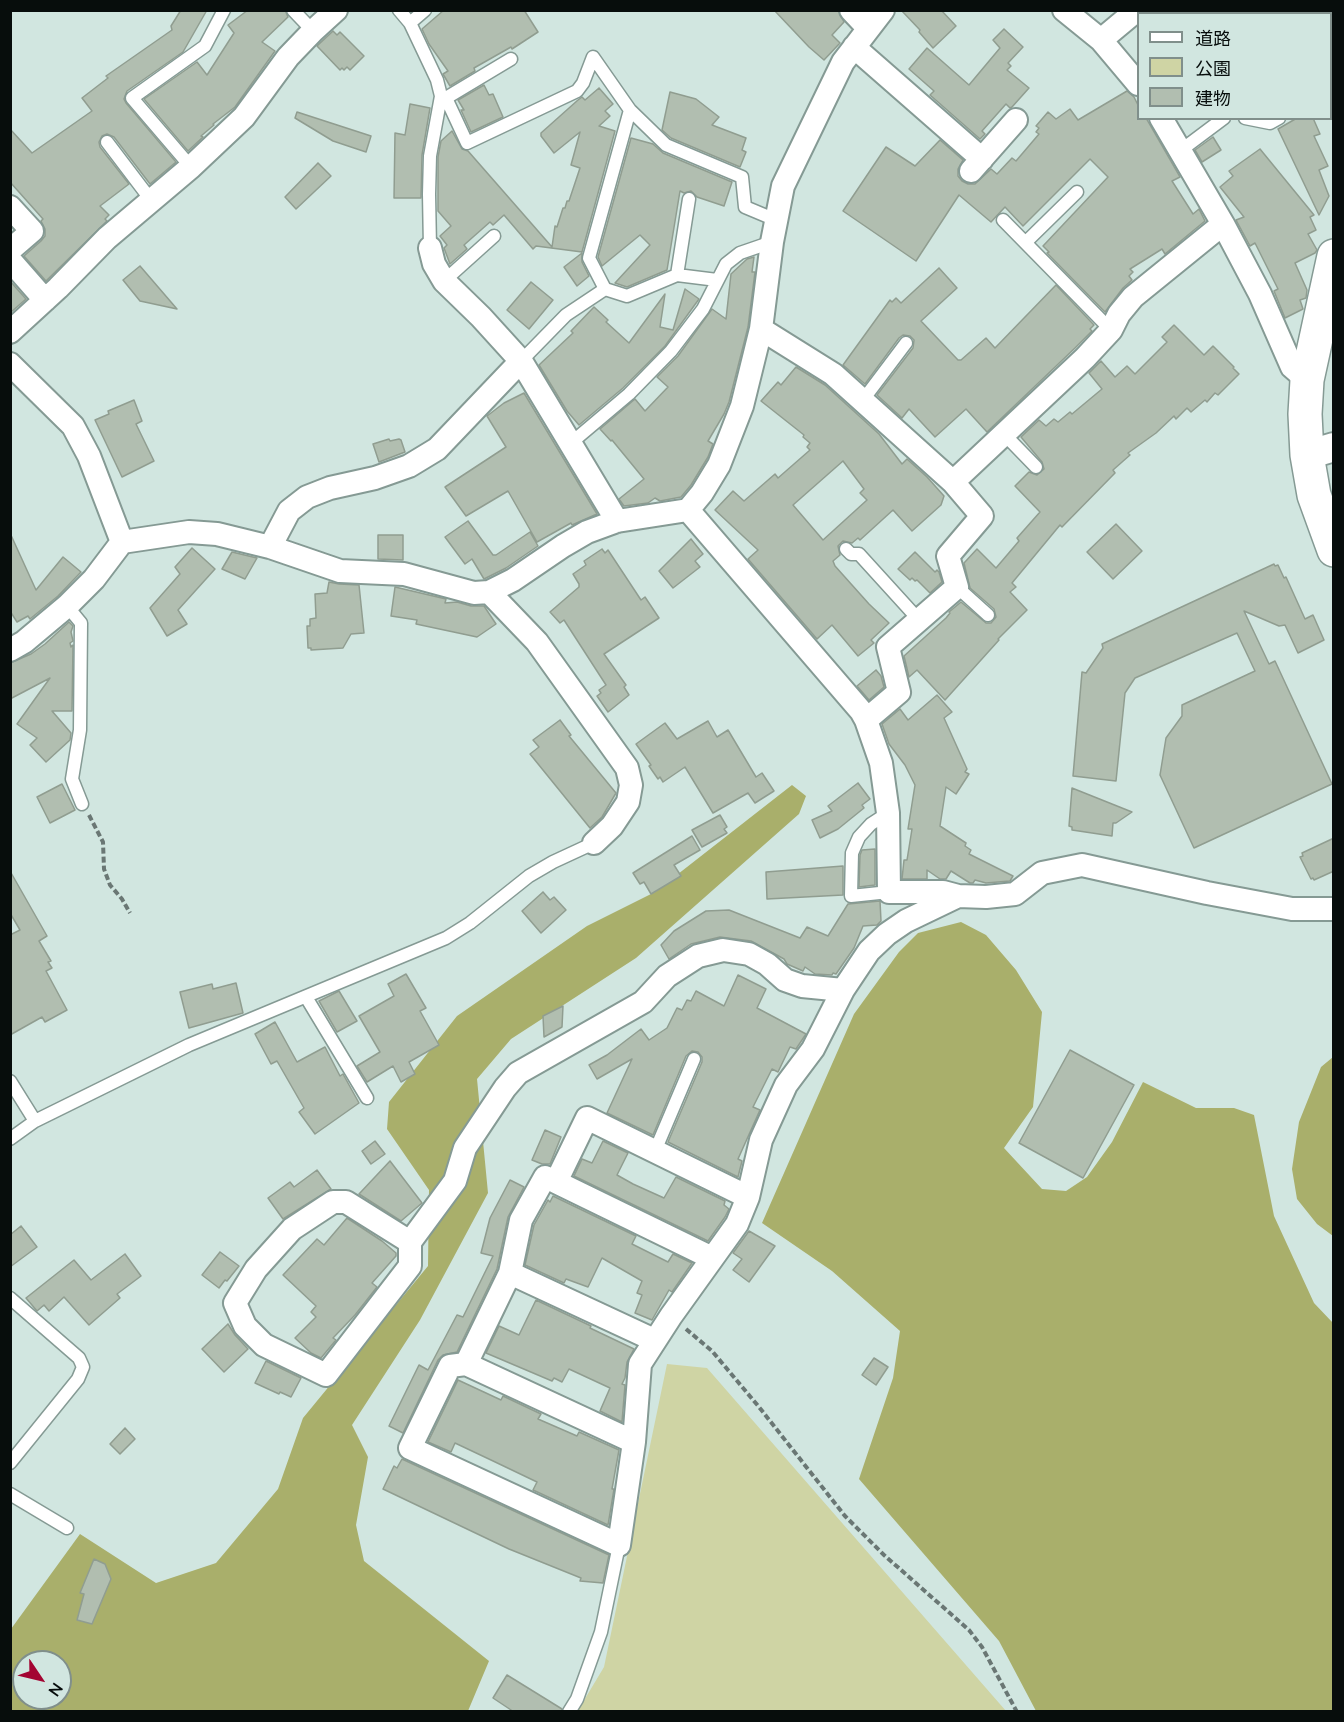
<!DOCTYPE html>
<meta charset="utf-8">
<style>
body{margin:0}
#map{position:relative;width:1344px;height:1722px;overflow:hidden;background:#d1e6e0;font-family:"Nunito Sans","Noto Sans JP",sans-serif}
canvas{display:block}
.frame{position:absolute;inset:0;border:12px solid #070d0c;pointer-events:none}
.legend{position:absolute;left:1137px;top:12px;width:195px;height:108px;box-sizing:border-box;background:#d1e6e0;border:2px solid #808f8b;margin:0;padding:8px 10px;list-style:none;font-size:18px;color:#070d0c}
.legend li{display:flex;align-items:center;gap:12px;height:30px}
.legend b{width:30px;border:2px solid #808f8b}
.north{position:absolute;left:12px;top:1650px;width:60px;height:60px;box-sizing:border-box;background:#d1e6e0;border:2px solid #808f8b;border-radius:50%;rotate:125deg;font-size:16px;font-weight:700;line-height:24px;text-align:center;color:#070d0c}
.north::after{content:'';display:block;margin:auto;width:21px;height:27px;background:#a30432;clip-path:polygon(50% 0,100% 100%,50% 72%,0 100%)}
</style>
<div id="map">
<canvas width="1344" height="1722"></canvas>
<div class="frame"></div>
<ul class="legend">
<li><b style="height:8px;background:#fff"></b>道路</li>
<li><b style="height:16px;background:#cfd4a4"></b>公園</li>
<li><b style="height:16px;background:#b1beb0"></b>建物</li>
</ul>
<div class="north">N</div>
</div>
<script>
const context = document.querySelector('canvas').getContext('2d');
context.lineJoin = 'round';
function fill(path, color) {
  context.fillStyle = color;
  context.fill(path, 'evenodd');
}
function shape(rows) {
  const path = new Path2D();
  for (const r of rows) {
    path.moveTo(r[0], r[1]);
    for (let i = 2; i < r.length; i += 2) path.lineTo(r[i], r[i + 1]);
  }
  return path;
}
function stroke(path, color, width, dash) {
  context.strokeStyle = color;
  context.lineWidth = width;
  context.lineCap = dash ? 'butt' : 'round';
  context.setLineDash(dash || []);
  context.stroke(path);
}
fill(shape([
 [667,1364,707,1368,1006,1711,577,1712,604,1667]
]), '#cfd4a4');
fill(shape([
 [792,785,806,796,799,814,636,958,511,1039,477,1079,488,1193,420,1320,352,1425,368,1457,356,1525,364,1561,489,1661,468,1711,11,1712,11,1629,80,1534,156,1583,216,1563,278,1489,303,1418,428,1266,429,1190,387,1129,389,1102,457,1016,587,926,655,892],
 [24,1662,60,1662,60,1698,24,1698],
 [961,922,986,935,1016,970,1042,1012,1033,1107,1004,1148,1042,1189,1066,1191,1087,1177,1112,1142,1143,1082,1196,1108,1234,1108,1254,1115,1274,1216,1314,1303,1333,1323,1333,1711,1036,1711,999,1641,859,1479,893,1378,900,1331,832,1271,762,1223,854,1014,899,952,918,933],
 [1333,1057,1333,1236,1317,1224,1297,1199,1292,1169,1299,1122,1321,1067]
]), '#a9af6b');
const building = shape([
 [181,10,207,10,183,52,127,91,124,99,126,103,176,162,150,184,114,137,107,134,102,136,99,142,100,147,129,184,100,206,109,215,105,219,107,221,46,281,24,256,41,241,45,236,45,229,41,221,43,219,10,182,10,129,32,153,92,111,82,98,108,78,106,76,172,30,171,26,181,10],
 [248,10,285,10,288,17,262,42,275,51,235,107,213,124,214,125,201,136,203,137,188,151,144,99,197,62,207,75,234,33,228,25,248,10],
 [444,10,524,10,538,32,512,49,511,47,474,68,475,71,450,86,443,74,448,71,429,44,422,29,444,10],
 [774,10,838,10,844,22,832,35,840,43,824,60,809,47,774,10],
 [901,10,941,10,956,26,933,48,919,32,920,30,901,10],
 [1004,29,1023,47,1008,63,1011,66,1007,70,1029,88,1012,107,1010,108,1006,104,982,131,985,134,980,139,930,95,934,91,909,69,927,48,969,85,1000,48,993,40,1004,29],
 [333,31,337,35,340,32,364,56,350,70,347,67,344,70,342,68,340,70,317,46,333,31],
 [484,85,489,95,493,94,503,117,471,132,461,110,464,110,458,100,484,85],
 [599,88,613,104,605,111,610,116,599,126,615,131,582,252,536,246,533,249,504,215,493,225,490,222,464,245,467,249,450,264,444,248,447,245,440,236,451,226,438,211,438,157,441,141,452,131,462,149,468,151,552,247,555,226,557,227,563,208,565,208,567,201,569,201,580,168,571,165,580,132,554,153,541,136,541,133,578,100,582,97,585,100,599,88],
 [1127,91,1134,97,1138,105,1138,118,1146,118,1180,177,1172,181,1193,214,1199,209,1205,221,1165,254,1162,249,1130,269,1133,272,1129,276,1132,280,1123,288,1105,312,1047,253,1049,252,1043,246,1108,177,1090,159,1023,226,1005,207,991,222,959,195,916,261,843,211,886,147,915,166,940,140,963,160,958,169,958,176,962,181,968,184,975,184,991,169,997,174,1012,158,1016,161,1039,134,1036,132,1039,128,1036,126,1048,112,1056,119,1070,109,1078,120,1127,91],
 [670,92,696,99,719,117,712,125,746,138,742,150,746,152,740,167,671,138,662,130,670,92],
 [410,104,430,108,422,155,421,198,394,198,395,133,405,135,410,104],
 [297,112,371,136,366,152,333,141,295,118,297,112],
 [1297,118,1313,118,1320,134,1314,136,1328,166,1319,170,1329,196,1319,215,1278,129,1297,118],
 [1213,137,1221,150,1202,162,1195,150,1213,137],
 [631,138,653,144,663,153,732,182,724,206,697,197,691,191,684,193,680,191,667,270,627,287,615,283,650,245,640,235,602,266,598,257,631,138],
 [1260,149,1314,215,1310,217,1316,230,1308,234,1317,250,1315,253,1295,263,1307,290,1306,298,1300,300,1303,309,1285,318,1274,291,1278,289,1255,243,1250,246,1236,220,1244,217,1220,187,1233,176,1229,171,1260,149],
 [318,163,331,176,296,209,285,197,318,163],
 [582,253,582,262,589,276,577,286,564,267,582,253],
 [754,257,752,272,755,272,748,327,729,402,724,414,708,441,713,444,708,457,691,485,681,497,660,501,655,498,648,503,624,506,619,499,644,479,612,440,611,441,600,429,635,399,645,411,668,387,657,377,678,356,712,309,726,319,731,274,747,259,754,257],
 [140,266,177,309,140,301,123,280,140,266],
 [939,268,957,288,921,321,958,360,961,360,986,338,995,348,1056,285,1094,325,1090,329,1092,331,1075,348,987,432,966,409,935,437,909,409,902,418,877,395,913,348,914,340,910,336,903,335,899,338,865,384,843,365,890,300,892,302,896,298,901,303,939,268],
 [10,281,26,299,10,313,10,281],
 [531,282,553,300,529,329,507,310,531,282],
 [685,289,699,299,665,346,623,388,579,425,567,411,539,365,573,333,571,331,594,307,608,320,606,322,629,343,665,294,660,327,673,330,685,289],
 [1174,325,1204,355,1213,346,1234,367,1233,368,1239,374,1218,395,1215,393,1207,402,1205,400,1191,412,1187,408,1176,419,1174,416,1156,433,1128,453,1130,455,1113,470,1115,473,1062,527,1060,525,1012,583,1016,587,1010,592,1027,610,998,639,999,640,945,700,917,670,909,677,904,656,946,618,950,613,949,612,961,602,986,623,991,623,996,617,994,609,970,588,964,563,977,549,996,568,1019,541,1017,538,1040,512,1015,486,1029,472,1037,475,1044,469,1042,462,1021,437,1039,420,1046,426,1054,419,1058,422,1070,412,1072,414,1102,389,1089,373,1101,361,1115,377,1127,366,1135,374,1167,342,1162,337,1174,325],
 [796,367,825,385,879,434,902,464,907,459,927,477,944,496,941,505,912,531,893,510,860,540,858,538,852,543,843,541,838,546,840,555,833,561,835,566,869,604,889,623,871,640,874,643,858,656,832,625,817,639,748,559,758,550,715,510,733,491,744,501,775,474,778,478,810,450,807,447,810,443,803,437,804,435,761,401,778,382,781,385,796,367],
 [843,461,864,489,860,493,867,500,823,540,793,505,843,461],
 [524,393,597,514,572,525,571,523,537,542,508,491,466,516,445,487,506,447,487,416,504,403,524,393],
 [134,400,142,421,136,424,154,461,122,477,95,420,109,414,108,411,134,400],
 [389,439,390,441,399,439,401,440,405,452,379,462,373,444,389,439],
 [468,521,493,555,496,555,530,532,538,546,506,568,484,579,472,559,465,564,445,537,468,521],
 [1116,524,1142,551,1113,579,1087,552,1116,524],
 [10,533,36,590,63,557,81,572,58,596,30,619,28,616,17,622,10,611,10,533],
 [378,535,403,535,403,560,378,559,378,535],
 [691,539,703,554,695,561,700,567,673,588,659,571,691,539],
 [192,548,215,569,178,610,187,624,167,636,150,608,180,574,175,567,192,548],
 [602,549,605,553,608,550,641,600,645,597,659,618,604,654,626,685,624,687,629,695,608,712,597,696,601,693,599,690,606,685,564,620,560,623,550,612,579,587,579,584,573,574,586,565,584,561,602,549],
 [232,552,257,558,245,579,222,569,232,552],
 [915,552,935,572,937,570,939,572,942,582,930,593,917,580,915,581,912,578,910,580,898,569,915,552],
 [1274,564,1275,566,1278,565,1284,578,1286,577,1305,619,1313,615,1324,640,1298,653,1285,625,1279,626,1244,611,1269,664,1275,661,1332,784,1194,848,1160,775,1166,738,1182,716,1182,705,1255,671,1237,633,1135,678,1125,693,1116,781,1073,776,1082,672,1086,673,1103,648,1102,644,1274,564],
 [329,582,339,584,359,585,364,633,351,634,343,648,311,650,311,648,308,648,307,626,310,626,310,619,316,618,315,594,327,593,329,582],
 [395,587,446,599,445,603,457,602,471,606,484,606,496,624,477,637,416,624,417,620,391,616,395,587],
 [69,622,73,626,71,632,73,641,70,643,71,647,73,645,72,711,52,711,71,733,70,740,46,762,30,745,37,738,17,724,50,678,10,699,10,663,31,654,45,644,69,622],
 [876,670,881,676,884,687,869,700,857,686,876,670],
 [937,695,952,712,944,718,967,769,965,772,969,774,956,794,946,787,940,826,966,843,965,846,971,850,969,854,1013,876,1010,881,986,883,975,880,973,883,970,883,951,871,946,879,940,879,927,870,927,879,902,879,904,860,907,860,912,829,908,829,915,785,905,765,889,744,882,724,900,709,908,720,937,695],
 [560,720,571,735,569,736,616,793,602,817,590,828,530,754,539,747,533,740,560,720],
 [708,721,717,737,728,730,756,777,762,773,774,791,755,803,748,793,713,813,685,767,663,782,660,777,658,779,649,766,651,765,636,744,665,723,677,739,708,721],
 [858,783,870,799,862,805,864,808,838,829,820,838,812,820,832,811,828,806,858,783],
 [62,784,75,810,50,823,37,797,62,784],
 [1072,788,1132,812,1116,823,1113,823,1112,836,1072,830,1072,827,1069,826,1072,788],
 [720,815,727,827,724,829,727,833,702,847,692,830,720,815],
 [692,836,700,850,674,865,681,876,651,894,644,882,640,884,633,873,692,836],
 [1334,838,1334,871,1314,880,1313,878,1311,879,1300,857,1303,856,1302,853,1334,838],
 [875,849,875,885,859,887,860,855,862,850,875,849],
 [843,866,843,895,767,899,766,872,843,866],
 [10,871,47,936,39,941,51,961,48,962,52,968,46,971,67,1010,45,1022,42,1017,10,1035,10,935,20,930,10,913,10,871],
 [543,892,550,900,554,897,566,910,541,933,522,911,543,892],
 [880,901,881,921,877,925,863,926,854,948,836,974,833,973,832,975,815,974,805,967,803,971,787,964,784,959,751,941,720,937,691,944,669,959,661,945,674,931,706,911,729,910,800,938,807,927,828,936,848,904,880,901],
 [406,974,426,1008,420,1011,439,1045,409,1062,415,1074,401,1082,393,1066,367,1082,357,1066,380,1052,359,1016,394,996,388,984,406,974],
 [738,975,766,989,757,1008,806,1034,796,1049,790,1047,778,1072,772,1069,753,1107,760,1110,738,1159,742,1161,738,1177,668,1142,702,1062,702,1057,698,1052,692,1051,686,1056,653,1135,607,1113,632,1059,597,1079,589,1065,607,1055,641,1029,649,1040,667,1028,677,1008,682,1010,687,1000,691,1001,696,991,724,1006,738,975],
 [236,983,243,1013,189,1028,180,992,212,984,213,989,236,983],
 [339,991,357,1021,337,1032,319,1001,339,991],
 [563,1006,562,1027,544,1037,543,1016,563,1006],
 [275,1022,297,1062,325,1047,340,1076,343,1074,359,1103,315,1134,299,1112,304,1108,277,1061,271,1064,255,1034,275,1022],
 [1070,1050,1134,1085,1083,1178,1019,1143,1070,1050],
 [545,1130,561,1137,550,1164,542,1164,532,1160,545,1130],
 [375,1141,385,1154,371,1164,362,1151,375,1141],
 [603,1141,628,1153,617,1175,633,1184,664,1198,676,1177,725,1201,724,1205,729,1209,725,1217,708,1241,574,1176,582,1159,592,1163,603,1141],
 [390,1161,422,1203,401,1221,359,1194,390,1161],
 [317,1170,331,1189,283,1219,268,1198,290,1182,294,1187,317,1170],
 [510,1180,524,1187,508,1217,497,1269,457,1352,443,1355,438,1360,403,1433,389,1426,419,1365,428,1370,457,1315,463,1317,493,1256,481,1253,490,1218,510,1180],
 [553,1196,636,1236,632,1244,668,1262,673,1254,692,1263,672,1292,669,1290,652,1320,635,1313,642,1295,637,1293,642,1281,602,1258,588,1287,566,1279,564,1283,525,1265,534,1225,548,1200,550,1202,553,1196],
 [347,1218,382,1241,396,1253,396,1256,372,1283,377,1287,355,1315,333,1338,336,1340,321,1358,311,1353,295,1338,316,1317,311,1312,316,1306,283,1275,317,1239,324,1245,347,1218],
 [21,1226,37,1247,10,1267,10,1235,21,1226],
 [749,1231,775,1246,749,1282,733,1270,742,1259,733,1253,749,1231],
 [220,1252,239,1266,227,1281,225,1280,219,1288,202,1275,220,1252],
 [125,1254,141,1276,117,1294,120,1298,89,1325,64,1297,49,1311,44,1305,37,1311,26,1298,74,1260,91,1280,125,1254],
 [536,1300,591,1326,590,1328,634,1349,627,1362,625,1378,622,1384,625,1385,622,1422,600,1411,610,1388,569,1369,562,1382,554,1378,552,1381,486,1353,499,1326,519,1335,536,1300],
 [228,1324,235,1335,248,1349,224,1372,202,1349,228,1324],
 [874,1358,888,1367,876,1385,862,1375,874,1358],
 [266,1361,301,1378,291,1397,280,1392,279,1394,255,1383,266,1361],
 [458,1380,501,1400,503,1396,541,1414,538,1419,577,1436,579,1432,619,1450,612,1489,614,1489,608,1525,533,1490,537,1482,491,1460,455,1443,451,1452,428,1442,458,1380],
 [125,1428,135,1439,120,1454,110,1444,125,1428],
 [402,1459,609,1555,603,1583,580,1581,581,1578,509,1549,383,1489,394,1466,397,1468,402,1459],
 [94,1559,105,1564,111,1579,92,1624,77,1620,84,1594,80,1593,94,1559],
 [507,1675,562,1709,561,1712,514,1712,493,1698,507,1675]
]);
fill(building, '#b1beb0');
stroke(building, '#909d90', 1.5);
const service = shape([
 [293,10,313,31],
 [399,10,410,23,437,80,441,96,430,156,429,194,430,248],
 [410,23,425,10],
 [1330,49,1334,47],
 [441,96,446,98,511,59],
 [446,98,467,143,577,91,583,83,593,57,630,110,666,145,742,177,745,207,776,220],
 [1245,118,1270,123,1279,118],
 [107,142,151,200],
 [1180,151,1224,118],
 [191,167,132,98,205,46,224,10],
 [1003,220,1111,330],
 [1026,242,1077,192],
 [677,275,689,199],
 [444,281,494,236],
 [605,289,589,258,630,110],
 [521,361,566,315,605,289,627,296,677,275,717,280],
 [863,400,906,343],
 [1004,434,1036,467],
 [571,443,629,394,671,351,703,309,726,264,740,253,772,242],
 [846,549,851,554,859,554,919,620],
 [957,587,988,615],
 [67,606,81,623,80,730,72,779,82,804],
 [888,813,871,824,859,837,852,853,851,896,889,892],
 [306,997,367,1098],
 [10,1081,35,1121],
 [10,1139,35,1121,189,1045,446,938,470,923,529,876,553,862,594,843],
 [655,1151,694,1059],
 [10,1298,79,1358,83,1367,78,1379,10,1463],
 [10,1494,67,1528],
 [569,1712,577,1699,601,1632,619,1545]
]);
const minor = shape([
 [851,10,868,28],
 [1064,10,1101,40,1138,84],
 [1101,40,1137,10],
 [854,47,982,159],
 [1161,118,1223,224,1260,294,1292,367,1307,380],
 [971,171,1016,120],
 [10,207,32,231,10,250],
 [430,248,434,264,444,281,481,317,521,361,617,521],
 [10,260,45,300],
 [761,329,833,374,953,482],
 [10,332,58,288,107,238,191,167,244,117,288,57,313,31,336,10],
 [10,364,73,426,89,456,122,542],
 [688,510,861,711,866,720,881,763,888,813,889,892,943,892,958,896,986,897,1015,894,1042,873,1082,865,1207,893,1292,909,1334,909],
 [270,547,289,511,307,497,330,488,375,478,409,466,437,449,521,361],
 [489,592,537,642,627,768,631,785,628,802,612,826,594,843],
 [10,650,24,642,67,606,94,579,122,542,189,532,217,534,270,547,340,571,404,574,474,593,489,592,513,580,563,546,587,532,617,521,688,510,702,493,719,465,742,406,761,329,772,242,783,186,843,62,883,10],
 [866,720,899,692,888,647,957,587,948,556,982,516,953,482,1085,358,1111,330,1119,314,1133,297,1223,224],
 [556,1182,712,1258],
 [748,1197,587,1118,556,1182,545,1177,521,1220,510,1273,466,1364,450,1366,410,1448,619,1545,634,1442,640,1364,671,1316,737,1224,748,1197,761,1140,786,1085,813,1049,843,990,869,951,887,934,906,921,958,896],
 [410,1242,410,1266,326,1375,264,1345,245,1326,235,1303,256,1269,292,1229,333,1202,346,1202,410,1242,455,1181,465,1148,505,1088,518,1073,643,1002,667,976,698,956,723,950,749,954,767,964,785,980,802,986,843,990],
 [510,1273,654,1340],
 [466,1364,634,1442]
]);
const tertiary = shape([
 [1307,455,1334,447]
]);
const secondary = shape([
 [1334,256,1307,380,1305,414,1307,455,1314,495,1334,550]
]);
stroke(service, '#859a94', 15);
stroke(minor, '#859a94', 26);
stroke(tertiary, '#859a94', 32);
stroke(secondary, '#859a94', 36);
stroke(shape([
 [89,815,103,842,104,869,110,885,122,899,130,913],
 [686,1329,712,1351,759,1407,845,1516,884,1555,969,1630,982,1647,1017,1712]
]), '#6a7774', 4, [6, 3]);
stroke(service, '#fff', 12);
stroke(minor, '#fff', 22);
stroke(tertiary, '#fff', 28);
stroke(secondary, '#fff', 33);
</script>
